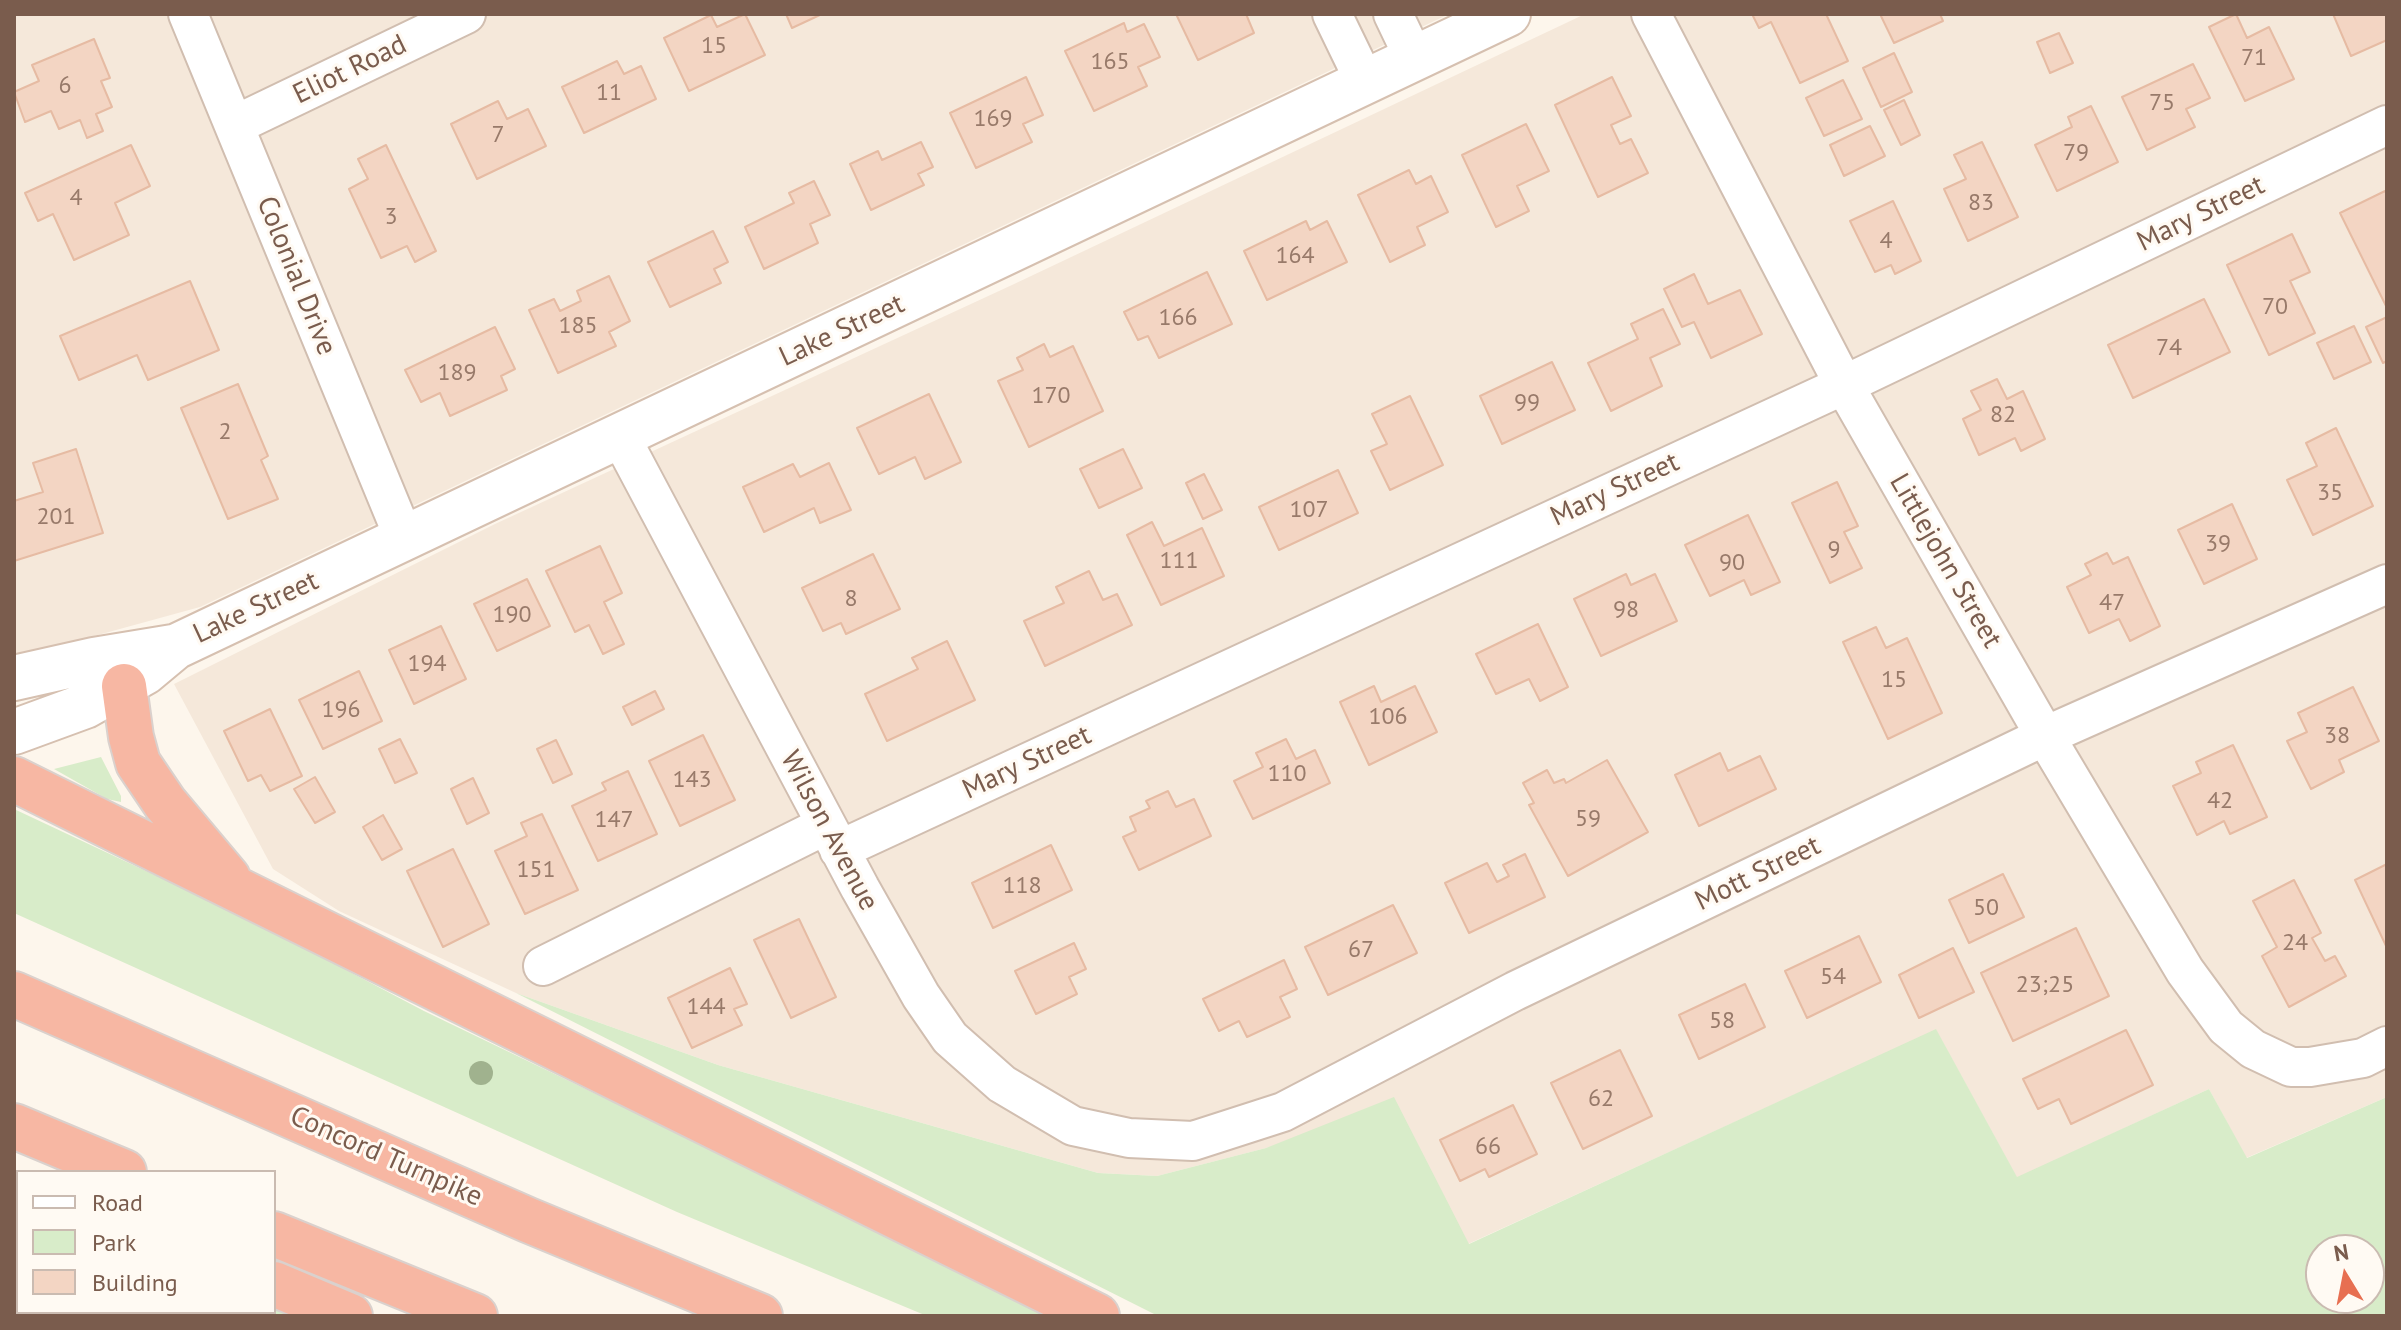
<!DOCTYPE html>
<style>
body{margin:0}
#map{position:relative;width:2401px;height:1330px;overflow:hidden;background:#fdf6ec;font-family:"PT Sans",sans-serif}
canvas{display:block}
.frame{position:absolute;inset:0;border:16px solid #7a5c4d;pointer-events:none}
.legend{position:absolute;left:16px;top:1170px;width:260px;height:144px;box-sizing:border-box;background:#fffaf3;border:2px solid #cabbb1;margin:0;padding:10px 14px;list-style:none;font-size:24px;color:#7a5c4d}
.legend li{display:flex;align-items:center;gap:16px;height:40px}
.legend b{width:40px;border:2px solid #cabbb1}
.north{position:absolute;left:2305px;top:1234px;width:80px;height:80px;box-sizing:border-box;background:#fffaf3;border:2px solid #cabbb1;border-radius:50%;rotate:350deg;font-size:22px;font-weight:700;line-height:32px;text-align:center;color:#7a5c4d}
.north::after{content:'';display:block;margin:auto;width:28px;height:36px;background:#e76f51;clip-path:polygon(50% 0,100% 100%,50% 72%,0 100%)}
</style>
<div id="map">
<canvas width="2401" height="1330"></canvas>
<div class="frame"></div>
<ul class="legend">
<li><b style="height:10px;background:#fff"></b>Road</li>
<li><b style="height:22px;background:#d8ecc9"></b>Park</li>
<li><b style="height:22px;background:#f3d5c3"></b>Building</li>
</ul>
<div class="north">N</div>
</div>
<script>
const context = document.querySelector('canvas').getContext('2d');
context.lineJoin = 'round';
function fill(path, color) {
  context.fillStyle = color;
  context.fill(path, 'evenodd');
}
function shape(rows) {
  const path = new Path2D();
  for (const r of rows) {
    path.moveTo(r[0], r[1]);
    for (let i = 2; i < r.length; i += 2) path.lineTo(r[i], r[i + 1]);
  }
  return path;
}
function stroke(path, color, width, dash) {
  context.strokeStyle = color;
  context.lineWidth = width;
  context.lineCap = dash ? 'butt' : 'round';
  context.setLineDash(dash || []);
  context.stroke(path);
}
function write(font, color, halo, rows, align = 'center') {
  context.font = font + ' "PT Sans",sans-serif';
  context.lineWidth = 6;
  context.setLineDash([]);
  context.textBaseline = 'middle';
  context.strokeStyle = halo;
  context.fillStyle = color;
  for (const [text, x, y, turn = 0] of rows) {
    context.save();
    context.translate(x, y);
    context.rotate((+turn || 0) * Math.PI / 180);
    context.textAlign = isNaN(turn) ? turn : align;
    if (halo) context.strokeText(text, 0, 0);
    context.fillText(text, 0, 0);
    context.restore();
  }
}
fill(shape([
 [14,14,1449,14,200,607,14,658],
 [1585,14,2387,14,2387,1097,2246,1158,2209,1089,2017,1178,1936,1030,1468,1244,1274,1146,1157,1176,1098,1173,718,1065,516,993,339,911,273,869,174,684,495,524,1012,285]
]), '#f5e8da');
fill(shape([
 [101,757,121,796,121,802,107,799,54,769],
 [14,809,259,924,424,1011,814,1199,1047,1316,927,1316,677,1212,14,913],
 [516,993,718,1065,1098,1173,1157,1176,1266,1148,1394,1097,1469,1244,1936,1029,2017,1177,2209,1089,2247,1158,2387,1097,2387,1316,1158,1316],
 [2321,1250,2369,1250,2369,1298,2321,1298],
 [14,1203,18,1205,18,1312,274,1312,274,1307,296,1316,14,1316]
]), '#d8ecc9');
const building = shape([
 [745,14,765,55,689,91,664,38,711,15,717,27,745,14],
 [786,14,822,14,792,28,786,14],
 [1176,14,1246,14,1254,33,1198,60,1176,14],
 [1752,14,1826,14,1848,61,1800,83,1771,22,1759,28,1752,14],
 [1880,14,1940,14,1943,21,1894,43,1880,14],
 [2236,14,2247,38,2269,27,2294,79,2245,101,2209,27,2236,14],
 [2333,14,2387,14,2387,40,2351,56,2333,14],
 [1124,23,1127,32,1144,24,1160,57,1138,67,1147,86,1094,111,1065,51,1124,23],
 [2059,33,2073,63,2050,73,2037,42,2059,33],
 [94,39,110,78,101,81,112,107,96,114,103,131,87,138,80,120,59,129,51,111,25,122,14,92,39,81,32,65,94,39],
 [1894,53,1912,92,1881,107,1863,68,1894,53],
 [617,61,624,74,641,66,656,99,584,133,562,87,617,61],
 [2193,64,2210,98,2186,109,2195,127,2147,150,2122,97,2193,64],
 [1026,77,1043,115,1023,124,1032,142,976,168,950,113,1026,77],
 [1612,77,1631,116,1611,125,1620,144,1631,139,1648,173,1598,197,1555,105,1612,77],
 [1843,80,1862,119,1824,136,1806,98,1843,80],
 [1904,100,1920,135,1901,145,1884,110,1904,100],
 [498,101,507,119,528,109,546,146,477,179,451,124,498,101],
 [2091,106,2118,162,2057,191,2035,145,2072,127,2068,117,2091,106],
 [1526,124,1549,171,1517,186,1529,211,1496,227,1462,155,1526,124],
 [1870,126,1885,156,1844,176,1830,145,1870,126],
 [921,142,933,167,918,174,924,185,871,210,850,164,878,151,882,160,921,142],
 [1982,142,2018,217,1968,241,1944,189,1966,179,1954,155,1982,142],
 [131,145,150,186,115,203,129,235,74,260,53,214,38,221,25,193,131,145],
 [386,145,436,251,415,262,407,246,381,258,349,189,368,179,358,159,386,145],
 [1409,170,1416,184,1431,176,1448,212,1417,227,1425,245,1390,262,1358,195,1409,170],
 [814,181,830,215,810,224,818,243,764,269,745,227,794,203,789,193,814,181],
 [2385,191,2387,195,2387,308,2340,213,2385,191],
 [1893,201,1921,261,1895,274,1891,265,1875,272,1850,221,1893,201],
 [1306,221,1310,230,1327,221,1347,262,1267,300,1244,251,1306,221],
 [713,231,728,262,714,269,721,283,670,307,648,262,713,231],
 [2292,234,2310,272,2290,281,2315,333,2269,355,2227,265,2292,234],
 [1207,272,1232,324,1159,358,1148,336,1138,340,1124,312,1207,272],
 [1694,274,1708,304,1740,290,1762,334,1711,358,1694,322,1682,327,1664,289,1694,274],
 [609,276,630,321,609,332,616,346,558,373,529,310,554,299,560,311,581,301,577,291,609,276],
 [190,281,219,350,148,380,137,355,79,380,60,336,190,281],
 [2204,299,2230,352,2133,398,2108,345,2204,299],
 [1663,309,1680,344,1650,358,1662,386,1611,411,1588,363,1638,339,1631,324,1663,309],
 [2387,317,2387,361,2383,363,2366,327,2387,317],
 [2354,326,2371,362,2334,379,2317,343,2354,326],
 [495,327,515,369,501,376,507,390,450,416,440,393,421,402,405,370,495,327],
 [1044,344,1050,357,1073,346,1103,411,1029,447,998,381,1023,370,1017,358,1044,344],
 [1552,362,1575,410,1502,444,1480,396,1552,362],
 [1997,379,2007,399,2023,391,2045,439,2021,451,2015,438,1979,455,1963,419,1981,410,1971,391,1997,379],
 [238,384,268,456,261,460,278,499,228,519,181,408,238,384],
 [929,394,961,462,925,479,915,457,879,474,857,428,929,394],
 [1410,396,1443,465,1390,490,1371,451,1387,444,1372,414,1410,396],
 [2336,428,2373,506,2313,535,2287,480,2317,466,2306,443,2336,428],
 [76,449,103,533,14,561,14,501,43,492,33,463,76,449],
 [1123,449,1142,488,1099,508,1080,469,1123,449],
 [829,463,851,510,820,523,814,508,764,532,743,487,793,464,800,477,829,463],
 [1338,470,1358,513,1279,550,1259,507,1338,470],
 [1204,474,1222,510,1203,519,1186,483,1204,474],
 [1837,482,1858,526,1844,532,1862,568,1830,583,1792,503,1837,482],
 [2232,504,2257,559,2204,584,2178,530,2232,504],
 [1748,515,1780,582,1751,595,1744,580,1710,596,1685,545,1748,515],
 [1152,522,1164,546,1202,528,1224,576,1161,605,1127,535,1152,522],
 [600,546,622,593,604,602,624,644,603,654,589,625,575,632,546,571,600,546],
 [2107,553,2113,564,2128,557,2160,626,2130,641,2119,619,2089,633,2067,587,2091,575,2085,564,2107,553],
 [873,554,900,609,846,634,841,623,823,631,802,588,873,554],
 [1089,571,1103,600,1117,594,1132,625,1045,666,1024,621,1064,603,1056,587,1089,571],
 [1626,574,1631,585,1655,574,1677,621,1601,656,1574,599,1626,574],
 [527,579,550,626,497,651,474,604,527,579],
 [1538,624,1568,687,1540,701,1529,679,1496,694,1476,654,1538,624],
 [441,626,466,679,414,704,389,650,441,626],
 [1876,627,1886,648,1907,638,1942,713,1888,739,1843,642,1876,627],
 [947,641,975,700,887,741,865,694,918,669,912,658,947,641],
 [359,671,382,721,323,749,299,700,359,671],
 [1374,686,1381,702,1415,686,1437,732,1369,765,1340,702,1374,686],
 [2353,687,2379,741,2339,760,2344,772,2311,789,2287,741,2307,732,2298,713,2353,687],
 [655,691,664,709,632,725,623,707,655,691],
 [270,709,302,776,270,791,261,775,248,781,224,731,270,709],
 [703,735,735,800,680,826,649,761,703,735],
 [400,739,417,773,395,783,379,749,400,739],
 [1286,739,1296,759,1315,750,1330,783,1253,819,1234,781,1263,767,1256,753,1286,739],
 [556,740,572,774,553,783,537,749,556,740],
 [2233,745,2267,817,2230,834,2224,821,2197,835,2173,786,2201,773,2196,762,2233,745],
 [1720,753,1728,771,1760,756,1776,789,1699,826,1675,775,1720,753],
 [1607,760,1648,832,1568,876,1529,805,1534,803,1523,783,1547,770,1554,783,1564,779,1566,783,1607,760],
 [628,771,657,834,598,861,572,806,606,790,602,783,628,771],
 [315,777,335,812,315,823,294,789,315,777],
 [473,778,489,813,467,824,451,789,473,778],
 [1168,791,1176,807,1194,799,1211,836,1139,870,1123,837,1136,831,1130,817,1150,808,1146,801,1168,791],
 [542,814,578,890,525,914,495,851,527,836,521,823,542,814],
 [383,815,402,849,382,860,363,827,383,815],
 [1051,845,1072,890,993,928,972,883,1051,845],
 [453,849,489,924,443,947,407,871,453,849],
 [1525,854,1545,897,1469,933,1445,883,1487,863,1497,882,1509,876,1503,865,1525,854],
 [2387,864,2387,948,2355,880,2387,864],
 [2003,874,2024,917,1969,943,1949,900,2003,874],
 [2294,880,2321,933,2312,938,2325,961,2335,956,2346,976,2289,1007,2262,956,2277,947,2253,901,2294,880],
 [1393,905,1417,953,1328,995,1305,947,1393,905],
 [799,919,836,997,791,1018,754,940,799,919],
 [2076,928,2109,996,2013,1041,1981,973,2076,928],
 [1859,936,1881,982,1807,1018,1785,971,1859,936],
 [1074,943,1086,969,1069,977,1077,994,1036,1014,1015,971,1074,943],
 [1953,948,1974,992,1919,1018,1899,975,1953,948],
 [1284,960,1297,989,1280,997,1290,1017,1247,1037,1239,1021,1219,1031,1203,999,1284,960],
 [730,968,747,1004,734,1009,742,1025,692,1048,668,998,730,968],
 [1745,984,1765,1027,1699,1059,1679,1015,1745,984],
 [2126,1030,2153,1085,2071,1124,2059,1099,2038,1109,2023,1079,2126,1030],
 [1620,1050,1652,1116,1583,1149,1551,1083,1620,1050],
 [1513,1105,1537,1154,1489,1177,1485,1169,1460,1181,1440,1140,1513,1105]
]);
fill(building, '#f3d5c3');
stroke(building, '#e6bba3', 2);
const minor = shape([
 [188,14,404,538],
 [1332,14,1365,82],
 [1393,14,1414,58],
 [1651,14,1844,385,2045,736,2185,971,2226,1027,2253,1049,2291,1067,2310,1067,2363,1058,2387,1046],
 [235,125,466,14],
 [620,436,860,888,921,996,950,1038,1002,1084,1073,1126,1129,1138,1193,1141,1283,1112,1515,991,2045,736,2387,584],
 [839,850,1844,385,2387,125],
 [543,966,826,825]
]);
const secondary = shape([
 [14,678,94,660,173,647],
 [14,732,85,706,145,672,175,647,1508,14]
]);
const motorway = shape([
 [124,686,131,737,138,763,165,803,228,878],
 [14,779,1097,1316],
 [14,994,528,1220,760,1316],
 [14,1126,124,1172],
 [274,1234,475,1316],
 [274,1284,350,1316]
]);
stroke(minor, '#d1beb0', 42);
stroke(secondary, '#d6c0b0', 48);
stroke(motorway, '#dad1cd', 48);
stroke(minor, '#fff', 38);
stroke(secondary, '#fff', 44);
stroke(motorway, '#f7b7a3', 44);
context.fillStyle = '#a0b28e';
for (const [x, y] of [
 [481,1073]
]) {
  context.beginPath();
  context.arc(x, y, 12, 0, 2 * Math.PI);
  context.fill();
}
write('24px', '#987a6a', null, [
 ["15",714,46],
 ["71",2254,58],
 ["165",1110,62],
 ["6",65,86],
 ["11",609,93],
 ["75",2162,103],
 ["169",993,119],
 ["7",498,135],
 ["79",2076,153],
 ["4",76,198],
 ["83",1981,203],
 ["3",391,217],
 ["4",1886,241],
 ["164",1295,256],
 ["70",2275,307],
 ["166",1178,318],
 ["185",578,326],
 ["74",2169,348],
 ["189",457,373],
 ["170",1051,396],
 ["99",1527,403],
 ["82",2003,415],
 ["2",225,432],
 ["35",2330,493],
 ["107",1309,510],
 ["201",56,517],
 ["39",2218,544],
 ["9",1834,550],
 ["111",1179,561],
 ["90",1732,563],
 ["8",851,599],
 ["47",2112,603],
 ["98",1626,610],
 ["190",512,615],
 ["194",427,664],
 ["15",1894,680],
 ["196",341,710],
 ["106",1388,717],
 ["38",2337,736],
 ["110",1287,774],
 ["143",692,780],
 ["42",2220,801],
 ["59",1588,819],
 ["147",614,820],
 ["151",536,870],
 ["118",1022,886],
 ["50",1986,908],
 ["24",2295,943],
 ["67",1361,950],
 ["54",1833,977],
 ["23;25",2045,985],
 ["144",706,1007],
 ["58",1722,1021],
 ["62",1601,1099],
 ["66",1488,1147]
]);
write('28px', '#7a5c4d', '#fffaf3', [
 ["Eliot Road",350,70,-26],
 ["Mary Street",2201,214,-26],
 ["Colonial Drive",296,276,68],
 ["Lake Street",842,331,-25],
 ["Mary Street",1615,490,-25],
 ["Littlejohn Street",1945,561,60],
 ["Lake Street",256,608,-25],
 ["Mary Street",1027,763,-25],
 ["Wilson Avenue",829,831,62],
 ["Mott Street",1758,874,-26],
 ["Concord Turnpike",386,1157,24]
]);
</script>
